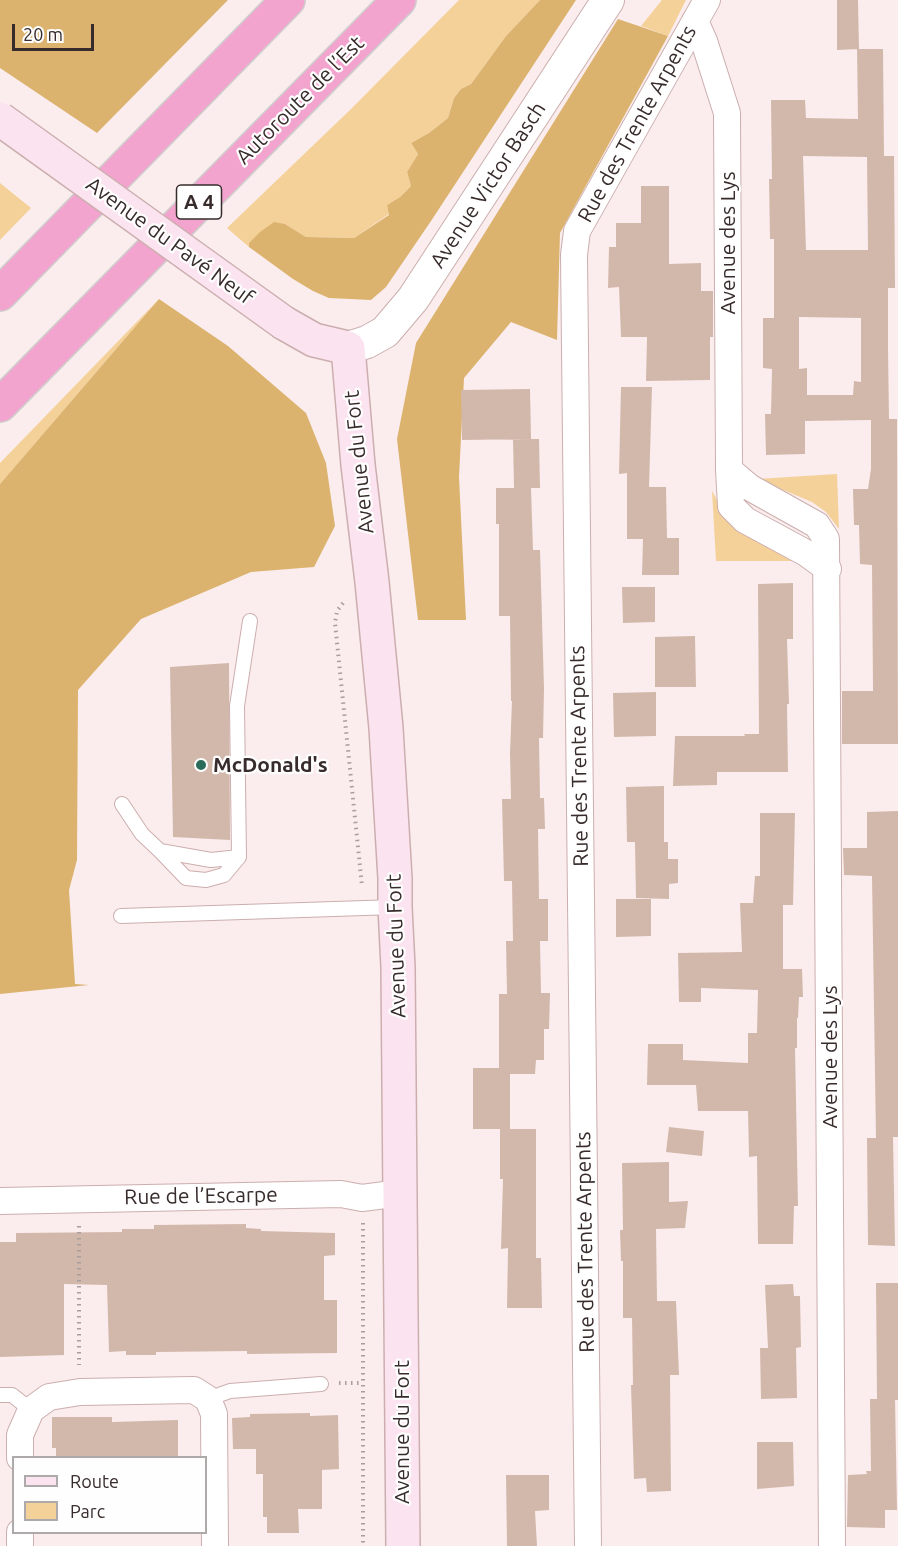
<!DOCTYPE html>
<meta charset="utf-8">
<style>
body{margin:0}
#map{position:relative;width:898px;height:1546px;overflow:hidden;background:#fbeded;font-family:Ubuntu,sans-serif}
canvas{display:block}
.legend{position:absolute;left:12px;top:1456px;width:195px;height:78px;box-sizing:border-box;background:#fefefe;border:2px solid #aeaaaa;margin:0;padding:8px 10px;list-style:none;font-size:18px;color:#372b2b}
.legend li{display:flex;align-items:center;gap:12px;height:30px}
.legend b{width:30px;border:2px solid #aeaaaa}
.scale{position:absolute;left:12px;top:24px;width:82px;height:27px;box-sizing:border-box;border:3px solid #372b2b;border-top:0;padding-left:8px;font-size:18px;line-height:21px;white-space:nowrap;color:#372b2b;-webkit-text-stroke:4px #fefefe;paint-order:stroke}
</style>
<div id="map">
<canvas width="898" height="1546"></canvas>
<ul class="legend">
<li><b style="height:8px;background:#fbe4f0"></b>Route</li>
<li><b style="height:16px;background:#f4d198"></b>Parc</li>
</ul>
<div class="scale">20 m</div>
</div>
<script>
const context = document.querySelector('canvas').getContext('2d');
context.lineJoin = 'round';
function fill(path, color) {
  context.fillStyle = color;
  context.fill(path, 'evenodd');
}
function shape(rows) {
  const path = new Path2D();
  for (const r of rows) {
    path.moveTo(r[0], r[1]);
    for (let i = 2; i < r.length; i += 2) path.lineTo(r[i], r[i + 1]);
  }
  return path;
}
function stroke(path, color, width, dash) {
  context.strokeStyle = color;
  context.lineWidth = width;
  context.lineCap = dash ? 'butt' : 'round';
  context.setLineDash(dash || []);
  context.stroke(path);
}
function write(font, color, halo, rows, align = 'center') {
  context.font = font + ' Ubuntu,sans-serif';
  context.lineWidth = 4.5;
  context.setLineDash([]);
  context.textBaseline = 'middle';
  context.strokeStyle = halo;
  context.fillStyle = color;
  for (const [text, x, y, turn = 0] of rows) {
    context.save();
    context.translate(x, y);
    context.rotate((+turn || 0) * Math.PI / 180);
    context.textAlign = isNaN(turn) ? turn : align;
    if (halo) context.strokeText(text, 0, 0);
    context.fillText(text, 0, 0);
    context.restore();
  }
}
fill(shape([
 [459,0,540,0,506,36,471,84,461,89,454,98,448,118,429,133,411,143,418,154,407,172,411,186,400,197,387,205,389,214,354,238,306,237,285,224,250,243,249,247,227,228,351,109],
 [662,0,686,0,668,36,641,26],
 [0,183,31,208,0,240],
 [159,299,0,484,0,463],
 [837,474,839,529,826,512,812,502,757,479],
 [712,491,726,516,794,561,716,561]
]), '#f4d198');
fill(shape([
 [0,0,228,0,97,133,0,68],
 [540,0,576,0,431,221,386,287,371,300,329,298,313,291,293,279,249,247,249,243,260,232,274,222,285,224,306,237,354,238,389,215,387,205,400,197,411,186,407,172,418,154,411,143,429,133,448,118,454,98,461,89,471,84,506,36],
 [618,19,668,36,560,233,557,340,511,322,464,378,459,477,466,620,418,620,397,439,416,343],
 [159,299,228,346,306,413,326,463,335,526,314,567,251,572,141,619,78,690,77,860,69,890,75,984,89,985,0,994,0,484]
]), '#dcb36e');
fill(shape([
 [837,0,858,0,859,49,837,50],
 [857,49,883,49,884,156,894,156,895,288,888,288,888,348,889,419,897,419,898,744,842,744,842,691,873,691,872,565,860,564,859,525,854,525,853,489,868,489,871,469,871,420,805,421,805,454,766,455,765,414,771,414,772,369,763,368,763,318,774,318,774,239,770,239,769,179,772,179,771,100,805,100,806,118,858,119],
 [803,156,867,157,868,250,806,250],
 [799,317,861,318,861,382,854,381,853,395,807,395,807,368,799,369],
 [641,186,669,186,669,264,701,263,701,291,713,291,713,337,710,337,710,380,646,381,647,337,621,337,619,287,608,288,609,247,616,247,616,223,641,223],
 [621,387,652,387,649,487,666,487,667,538,679,538,679,575,642,575,643,539,627,539,627,473,619,474],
 [530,389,531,439,462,440,461,390],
 [513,439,539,439,540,488,531,488,533,550,540,550,544,688,543,738,539,738,540,798,544,798,545,829,538,829,539,899,548,899,548,941,540,941,541,993,550,993,549,1029,544,1029,544,1060,536,1060,535,1074,510,1074,510,1129,536,1129,536,1258,541,1258,542,1308,507,1308,508,1248,501,1249,503,1179,500,1179,500,1129,473,1129,473,1068,499,1068,499,994,507,994,506,941,513,941,512,881,504,881,502,799,511,799,510,753,512,701,511,701,510,616,499,616,499,524,496,524,496,488,514,488],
 [793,583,793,639,787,639,789,704,787,704,788,772,717,772,717,785,673,786,675,736,745,736,744,734,759,734,758,584],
 [622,587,655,587,655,622,623,623],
 [695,636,696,687,655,687,655,637],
 [229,663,230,840,173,837,170,667],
 [656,692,656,736,614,737,613,693],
 [664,786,664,842,668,842,668,859,678,859,678,883,669,884,669,899,636,898,635,842,627,842,626,787],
 [898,811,898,1137,893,1137,895,1246,868,1245,867,1138,876,1138,872,876,844,875,843,848,867,848,867,812],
 [760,813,795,813,793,905,783,905,783,969,802,969,803,997,799,997,798,1018,797,1018,797,1048,795,1048,798,1206,794,1206,793,1244,758,1244,757,1156,749,1157,748,1111,698,1111,696,1085,647,1085,648,1044,683,1044,683,1060,748,1063,748,1033,757,1033,758,990,701,988,701,1002,679,1002,678,953,742,952,740,903,753,903,755,876,760,876],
 [616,899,651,899,651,936,616,937],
 [669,1127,704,1131,702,1156,666,1152],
 [669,1162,669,1202,688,1201,685,1228,656,1229,657,1301,676,1301,679,1375,670,1375,671,1491,647,1492,646,1478,634,1479,631,1385,633,1385,632,1318,623,1318,623,1261,621,1261,620,1230,623,1230,622,1163],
 [246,1224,246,1228,261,1229,261,1231,335,1233,335,1255,324,1256,324,1300,337,1300,337,1353,247,1354,247,1351,156,1352,156,1355,126,1355,126,1351,109,1352,107,1285,64,1284,64,1355,0,1357,0,1242,16,1242,16,1233,122,1232,122,1229,154,1229,154,1225],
 [876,1283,898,1283,898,1400,895,1400,897,1510,885,1510,885,1528,847,1527,848,1475,867,1474,866,1471,871,1471,870,1399,877,1399],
 [793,1284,794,1296,800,1296,801,1347,796,1348,797,1398,761,1399,760,1348,768,1348,765,1285],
 [310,1413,310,1416,338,1415,339,1469,322,1470,322,1509,298,1509,299,1533,267,1533,267,1517,263,1517,263,1474,256,1474,256,1449,233,1449,232,1418,250,1417,250,1414],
 [52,1417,112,1417,112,1422,178,1420,178,1458,56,1458,56,1448,52,1448],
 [757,1442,793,1442,794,1486,757,1489],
 [506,1475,549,1475,549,1510,535,1511,537,1546,507,1546]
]), '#d2b8ab');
const service = shape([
 [122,804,142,834,160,851,211,860,239,857,237,706,250,621],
 [160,851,186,878,206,880,224,875,239,857],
 [121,916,395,907],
 [0,1395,12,1395,31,1410],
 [208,1399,230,1391,321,1384]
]);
const minor = shape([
 [695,21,704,41,727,113,729,470,731,506,745,520,806,553,828,569],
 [729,470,749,487,817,525,826,539,832,1546],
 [0,1201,341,1194,362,1198,400,1193],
 [20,1458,20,1435,31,1410,49,1397,80,1392,194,1390,208,1399,214,1414,215,1546],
 [20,1532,20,1546],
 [588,1546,574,255,577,231,707,0]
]);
const tertiary = shape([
 [348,348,367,342,385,332,413,299,608,0]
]);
const secondary = shape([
 [284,323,314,340,348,348,358,465,372,582,386,728,395,879,395,907,398,967,403,1546]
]);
const motorway = shape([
 [0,294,288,0],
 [0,405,399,0]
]);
stroke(service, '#ccaeae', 16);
stroke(minor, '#ccaeae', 28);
stroke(tertiary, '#ccaeae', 34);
stroke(secondary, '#ccaeae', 36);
stroke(motorway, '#cfcccc', 36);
stroke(shape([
 [343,603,337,611,335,623,362,886],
 [363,1223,363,1546],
 [79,1226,79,1365],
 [339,1383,362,1383]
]), '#aa9d9d', 4, [1.5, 4.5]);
stroke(service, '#fff', 14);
stroke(minor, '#fff', 26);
stroke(tertiary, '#fff', 32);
stroke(secondary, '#fbe4f0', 33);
stroke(motorway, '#f3a4ce', 33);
const secondaryBridge = shape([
 [0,119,284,323]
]);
stroke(secondaryBridge, '#ccaeae', 36, []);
stroke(secondaryBridge, '#fbe4f0', 33);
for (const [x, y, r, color] of [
 [201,765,6,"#2a6b59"]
]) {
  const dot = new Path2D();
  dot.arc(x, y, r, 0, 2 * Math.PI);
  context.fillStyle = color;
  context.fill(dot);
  stroke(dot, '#fefefe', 2);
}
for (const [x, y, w] of [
 [199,202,45]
]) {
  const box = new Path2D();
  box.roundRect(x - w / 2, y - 17, w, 34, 4.5);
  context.fillStyle = '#fefefe';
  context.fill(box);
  stroke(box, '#372b2b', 1.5);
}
write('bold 20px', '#372b2b', null, [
 ["A 4",199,202]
]);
write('21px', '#372b2b', '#fefefe', [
 ["Autoroute de l’Est",300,100,-45],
 ["Rue des Trente Arpents",637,124,-61],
 ["Avenue Victor Basch",488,185,-57],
 ["Avenue du Pavé Neuf",170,241,36],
 ["Avenue des Lys",728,243,-90],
 ["Avenue du Fort",359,462,-96],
 ["Rue des Trente Arpents",579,756,-91],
 ["Avenue du Fort",396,946,-92],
 ["Avenue des Lys",830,1057,-90],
 ["Rue de l’Escarpe",201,1196,-1],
 ["Rue des Trente Arpents",585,1242,-91],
 ["Avenue du Fort",402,1432,-90]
]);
write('bold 21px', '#372b2b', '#fefefe', [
 ["McDonald's",213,765]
], 'left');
</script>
